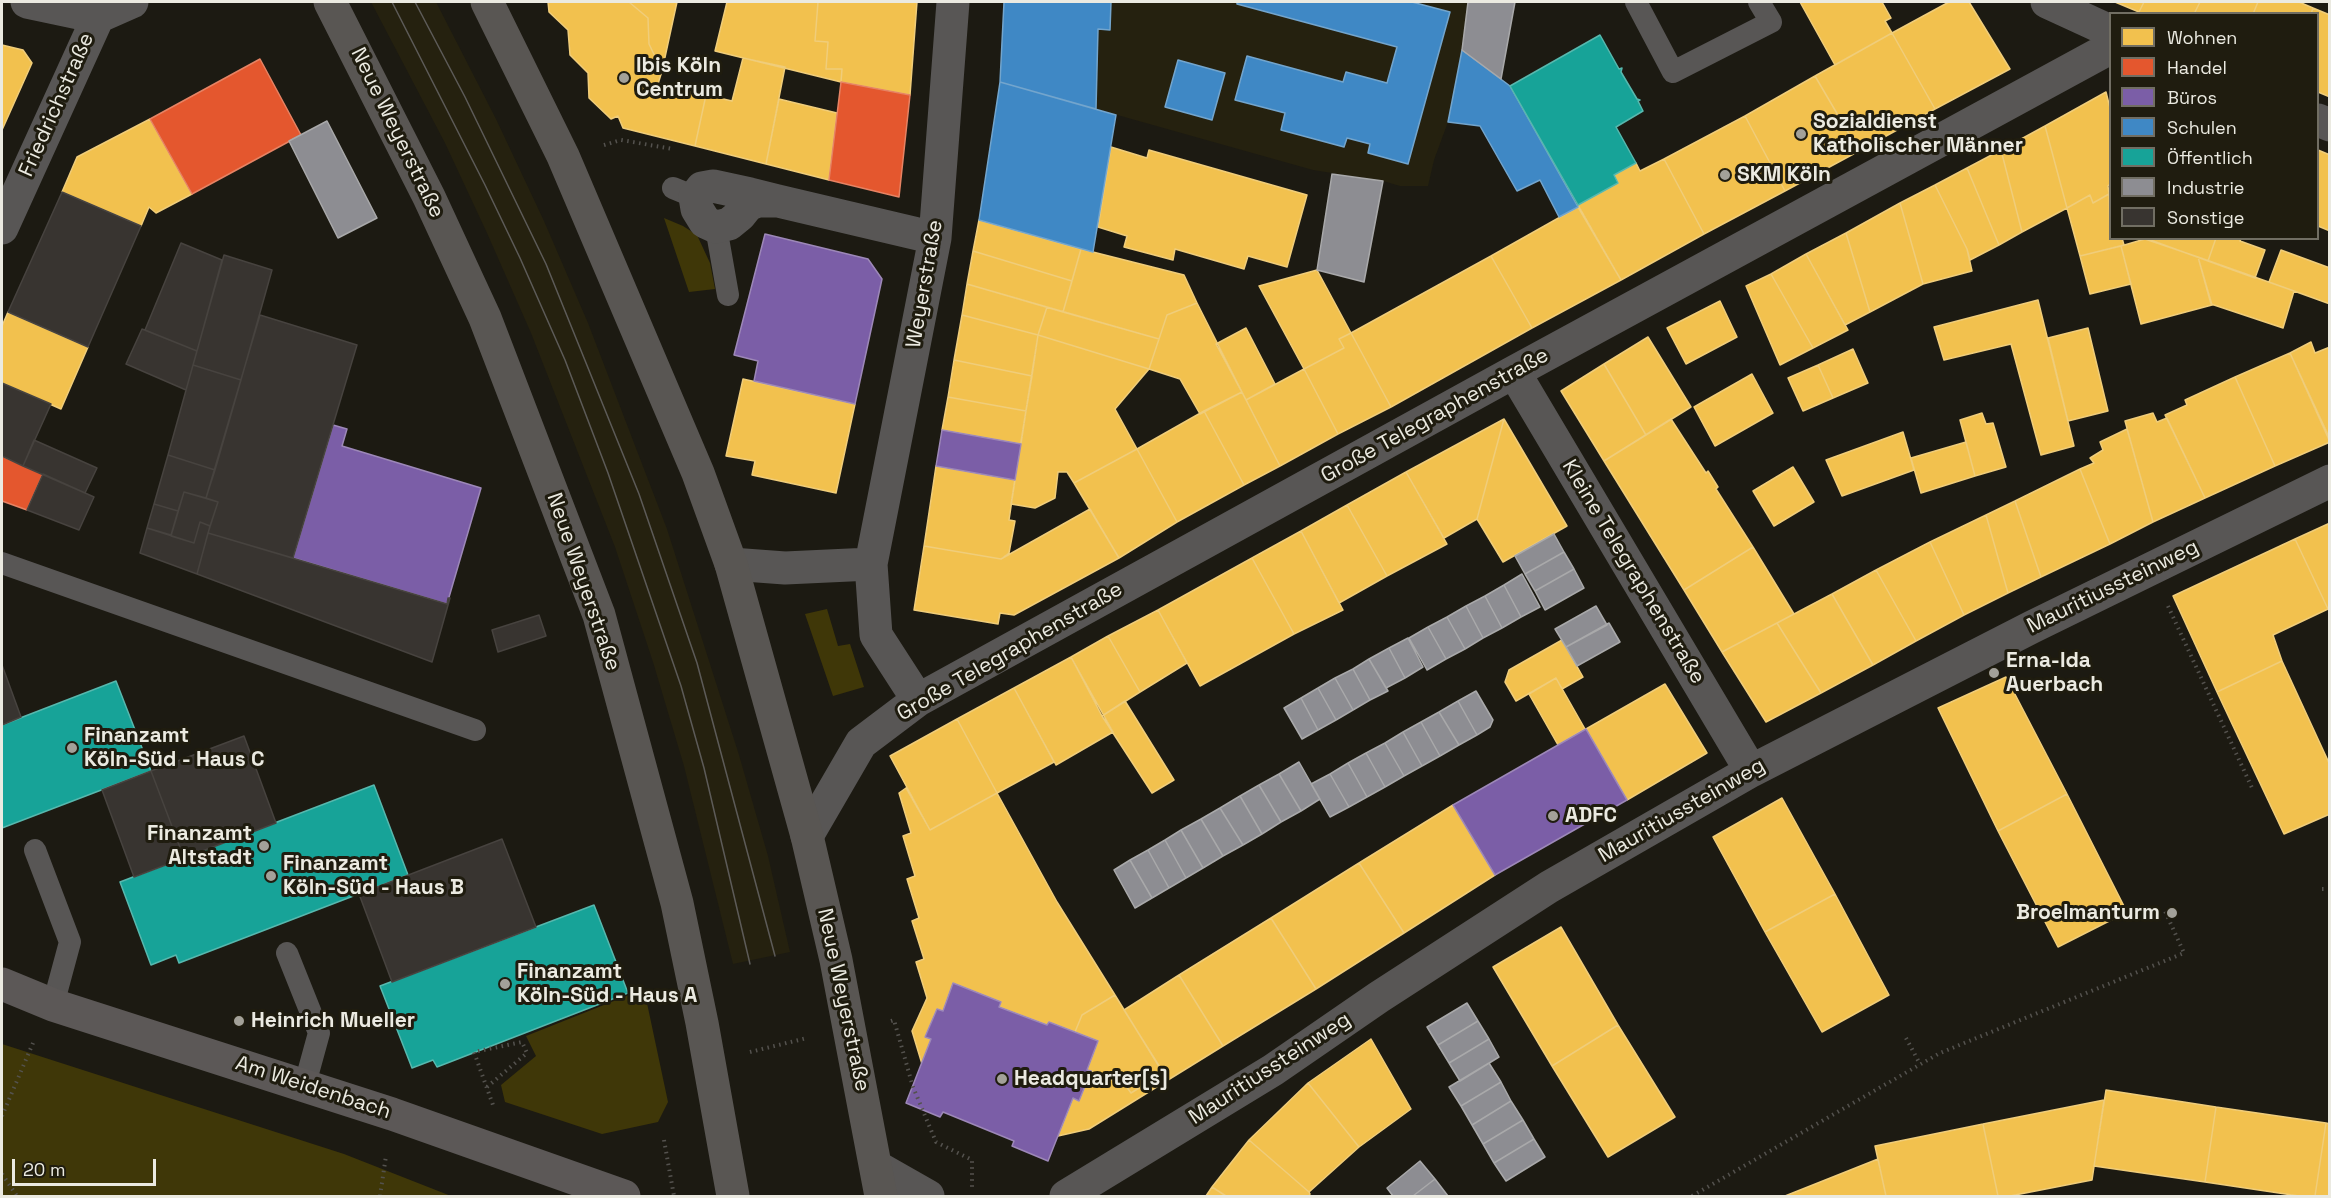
<!DOCTYPE html>
<meta charset="utf-8">
<style>
body{margin:0}
#map{position:relative;width:2331px;height:1198px;overflow:hidden;background:#1c1a12;font-family:"Space Grotesk",sans-serif}
canvas{display:block}
.frame{position:absolute;inset:0;border:3px solid #ebeae1;pointer-events:none}
.legend{position:absolute;left:2109px;top:12px;width:210px;height:228px;box-sizing:border-box;background:#1f1c0f;border:2px solid #716e63;margin:0;padding:8px 10px;list-style:none;font-size:18px;color:#ebeae1}
.legend li{display:flex;align-items:center;gap:12px;height:30px}
.legend b{width:30px;border:2px solid #716e63}
.scale{position:absolute;left:12px;top:1159px;width:144px;height:27px;box-sizing:border-box;border:3px solid #ebeae1;border-top:0;padding-left:8px;font-size:18px;line-height:21px;white-space:nowrap;color:#ebeae1;-webkit-text-stroke:4px #1f1c0f;paint-order:stroke}
</style>
<div id="map">
<canvas width="2331" height="1198"></canvas>
<div class="frame"></div>
<ul class="legend">
<li><b style="height:16px;background:#f2c14e"></b>Wohnen</li>
<li><b style="height:16px;background:#e4572e"></b>Handel</li>
<li><b style="height:16px;background:#7b5ea7"></b>Büros</li>
<li><b style="height:16px;background:#3f88c5"></b>Schulen</li>
<li><b style="height:16px;background:#17a398"></b>Öffentlich</li>
<li><b style="height:16px;background:#8d8d92"></b>Industrie</li>
<li><b style="height:16px;background:#383430"></b>Sonstige</li>
</ul>
<div class="scale">20 m</div>
</div>
<script>
const context = document.querySelector('canvas').getContext('2d');
context.lineJoin = 'round';
function fill(path, color) {
  context.fillStyle = color;
  context.fill(path, 'evenodd');
}
function shape(rows) {
  const path = new Path2D();
  for (const r of rows) {
    path.moveTo(r[0], r[1]);
    for (let i = 2; i < r.length; i += 2) path.lineTo(r[i], r[i + 1]);
  }
  return path;
}
function stroke(path, color, width, dash) {
  context.strokeStyle = color;
  context.lineWidth = width;
  context.lineCap = dash ? 'butt' : 'round';
  context.setLineDash(dash || []);
  context.stroke(path);
}
function write(font, color, halo, rows, align = 'center') {
  context.font = font + ' "Space Grotesk",sans-serif';
  context.lineWidth = 6;
  context.setLineDash([]);
  context.textBaseline = 'middle';
  context.strokeStyle = halo;
  context.fillStyle = color;
  for (const [text, x, y, turn = 0] of rows) {
    context.save();
    context.translate(x, y);
    context.rotate((+turn || 0) * Math.PI / 180);
    context.textAlign = isNaN(turn) ? turn : align;
    if (halo) context.strokeText(text, 0, 0);
    context.fillText(text, 0, 0);
    context.restore();
  }
}
fill(shape([
 [371,2,436,2,496,119,544,221,588,323,667,529,739,755,768,856,790,952,733,964,684,766,653,662,615,547,531,333,487,233,445,143],
 [1004,2,1468,2,1462,50,1448,122,1434,160,1428,186,1400,186,1383,181,1313,170,1000,82]
]), '#25210f');
fill(shape([
 [664,218,683,226,697,235,710,263,715,289,689,292],
 [827,609,838,646,850,644,864,687,833,696,805,614],
 [644,989,668,1102,658,1122,602,1134,505,1102,501,1085,536,1056,526,1036],
 [2,1044,344,1154,451,1196,2,1196]
]), '#3f3708');
const homes = shape([
 [548,2,629,2,648,18,649,44,662,71,658,84,706,95,695,146,623,128,618,116,611,119,589,98,588,73,570,55,568,30,549,12,548,2],
 [629,2,677,2,662,71,649,44,648,18,629,2],
 [727,2,818,2,815,41,828,42,826,69,842,69,841,82,715,51,727,2],
 [818,2,917,2,910,95,841,82,842,69,826,69,828,42,815,41,818,2],
 [1800,2,1882,2,1891,18,1885,21,1892,33,1835,65,1800,2],
 [1949,2,1969,2,2010,69,1935,109,1892,33,1949,2],
 [2115,2,2144,2,2139,12,2115,2],
 [2144,2,2200,2,2194,14,2142,14,2139,12,2144,2],
 [2200,2,2258,2,2253,14,2194,14,2200,2],
 [2258,2,2299,2,2313,8,2311,14,2253,14,2258,2],
 [2313,8,2330,15,2330,97,2318,92,2318,14,2311,14,2313,8],
 [1892,33,1935,109,1859,151,1815,76,1892,33],
 [2,45,23,50,32,63,2,130,2,45],
 [743,58,785,67,766,164,695,146,706,95,732,101,743,58],
 [1815,76,1859,151,1785,191,1745,116,1815,76],
 [2106,92,2110,108,2110,184,2108,186,2109,194,2093,203,2090,195,2067,208,2045,126,2106,92],
 [779,99,837,113,829,180,766,164,779,99],
 [1745,116,1785,191,1704,234,1664,159,1745,116],
 [150,119,192,194,156,213,149,207,141,226,62,192,77,157,150,119],
 [2045,126,2067,208,2022,232,2001,150,2045,126],
 [1111,147,1147,158,1149,150,1307,195,1287,267,1248,256,1244,269,1175,249,1173,260,1124,247,1127,236,1098,227,1111,147],
 [2001,150,2022,232,1999,245,1967,168,2001,150],
 [2318,150,2330,155,2330,231,2318,226,2318,150],
 [1664,159,1704,234,1621,280,1578,205,1618,183,1614,175,1636,163,1640,171,1664,159],
 [1967,168,1999,245,1970,260,1967,249,1935,185,1967,168],
 [1935,185,1967,249,1972,271,1923,284,1900,203,1935,185],
 [2109,194,2110,238,2122,238,2124,245,2080,256,2067,208,2090,195,2093,203,2109,194],
 [1900,203,1923,284,1870,312,1846,233,1900,203],
 [1578,207,1621,280,1532,328,1491,256,1578,207],
 [979,220,1081,249,1072,281,973,251,979,220],
 [1846,233,1870,312,1845,325,1806,254,1846,233],
 [2145,238,2216,238,2208,261,2145,238],
 [2216,238,2241,238,2240,241,2265,250,2255,278,2208,261,2216,238],
 [2145,239,2198,257,2212,305,2141,324,2121,246,2145,239],
 [2121,246,2131,284,2090,294,2080,256,2121,246],
 [1081,249,1184,275,1197,303,1167,315,1159,339,1063,312,1081,249],
 [2281,250,2330,268,2330,304,2269,282,2281,250],
 [973,251,1072,281,1063,312,967,284,973,251],
 [1806,254,1848,330,1813,348,1771,274,1806,254],
 [1491,256,1532,328,1391,407,1351,333,1491,256],
 [2198,257,2294,291,2283,328,2211,304,2198,257],
 [1317,270,1351,333,1339,339,1344,348,1304,369,1259,286,1317,270],
 [1771,274,1813,348,1780,365,1746,286,1771,274],
 [967,284,1047,307,1038,335,962,315,967,284],
 [2038,300,2074,446,2041,455,2011,344,1944,360,1934,327,2038,300],
 [1720,301,1737,337,1686,364,1667,328,1720,301],
 [1197,303,1242,392,1200,414,1180,379,1149,369,1167,315,1197,303],
 [1047,307,1159,339,1149,369,1038,335,1047,307],
 [8,312,88,347,61,409,2,383,2,326,8,312],
 [962,315,1038,335,1032,376,954,360,962,315],
 [1246,328,1275,384,1246,400,1216,344,1246,328],
 [2088,328,2108,411,2068,421,2048,338,2088,328],
 [1351,333,1391,407,1338,434,1304,369,1344,348,1339,339,1351,333],
 [1038,335,1149,369,1115,409,1137,449,1074,483,1067,472,1058,472,1055,498,1035,508,1011,504,1038,335],
 [1648,337,1691,407,1646,435,1604,364,1648,337],
 [2311,342,2315,353,2330,347,2330,439,2290,353,2311,342],
 [1853,349,1868,383,1833,398,1818,365,1853,349],
 [2290,353,2330,442,2275,466,2235,377,2290,353],
 [954,360,1032,376,1026,411,948,397,954,360],
 [1604,364,1646,435,1604,461,1561,391,1604,364],
 [1818,365,1833,398,1803,411,1788,378,1818,365],
 [1304,369,1338,434,1280,466,1246,400,1304,369],
 [1752,374,1773,413,1715,446,1694,407,1752,374],
 [2235,377,2275,466,2205,498,2165,415,2187,405,2185,400,2235,377],
 [743,379,855,404,836,493,752,475,755,461,726,456,743,379],
 [1242,392,1280,466,1244,485,1204,411,1242,392],
 [948,397,1026,411,1021,444,942,430,948,397],
 [1204,411,1244,485,1177,522,1137,449,1204,411],
 [1982,413,1986,424,1993,423,2006,467,1975,476,1960,420,1982,413],
 [2153,413,2157,422,2167,418,2205,498,2153,522,2125,421,2153,413],
 [1504,419,1477,519,1444,538,1406,472,1504,419],
 [1504,419,1567,526,1503,562,1477,519,1504,419],
 [1671,419,1706,473,1708,471,1718,487,1716,489,1753,547,1684,590,1604,461,1671,419],
 [2127,429,2153,522,2110,544,2080,469,2094,463,2090,458,2103,450,2100,442,2127,429],
 [1903,432,1914,470,1842,496,1826,460,1903,432],
 [1966,442,1975,476,1921,493,1911,458,1966,442],
 [1137,449,1177,522,1119,558,1074,483,1137,449],
 [936,466,1015,480,1009,520,1015,521,1009,553,1001,559,924,546,936,466],
 [1793,467,1814,502,1774,526,1753,491,1793,467],
 [2080,469,2110,544,2041,577,2015,501,2080,469],
 [1406,472,1447,544,1387,576,1347,505,1406,472],
 [2015,501,2041,577,2008,593,1986,515,2015,501],
 [1347,505,1387,576,1339,603,1301,531,1347,505],
 [1090,509,1119,558,1014,615,1000,613,998,624,914,610,924,546,1001,559,1090,509],
 [1986,515,2008,593,1964,615,1930,542,1986,515],
 [2330,523,2330,608,2328,609,2295,539,2330,523],
 [1301,531,1343,610,1294,634,1252,558,1301,531],
 [2295,539,2328,609,2273,635,2282,661,2217,692,2173,596,2295,539],
 [1930,542,1964,615,1916,641,1876,570,1930,542],
 [1753,547,1794,614,1722,652,1684,590,1753,547],
 [1252,558,1294,634,1200,686,1158,610,1252,558],
 [1876,570,1916,641,1873,665,1832,594,1876,570],
 [1832,594,1873,665,1821,693,1777,623,1832,594],
 [1158,610,1187,663,1140,692,1108,636,1158,610],
 [1777,623,1821,693,1766,722,1722,652,1777,623],
 [1108,636,1140,692,1102,716,1071,657,1108,636],
 [1562,640,1583,677,1562,689,1556,678,1516,701,1505,682,1509,670,1562,640],
 [1071,657,1113,732,1056,765,1014,688,1071,657],
 [2282,661,2330,765,2330,814,2284,834,2217,692,2282,661],
 [2006,677,2067,794,1998,831,1938,708,2006,677],
 [1556,678,1585,729,1558,745,1529,694,1556,678],
 [1665,684,1707,753,1627,800,1586,729,1665,684],
 [1014,688,1054,762,997,793,957,719,1014,688],
 [1125,701,1174,780,1152,793,1102,716,1125,701],
 [957,719,997,793,930,830,890,756,957,719],
 [906,788,930,830,997,793,1057,902,1115,995,1082,1015,1075,1032,1049,1022,1047,1025,999,1007,1001,1002,953,983,943,1011,937,1009,925,1037,931,1039,922,1064,912,1031,927,998,916,962,924,959,912,921,919,918,907,879,915,876,903,836,911,833,899,793,906,788],
 [2067,794,2127,912,2058,947,1998,831,2067,794],
 [1782,798,1835,894,1765,932,1713,837,1782,798],
 [1453,805,1495,875,1404,933,1359,863,1453,805],
 [1359,863,1404,933,1316,989,1271,918,1359,863],
 [1835,894,1889,995,1822,1032,1765,932,1835,894],
 [1271,918,1316,989,1223,1046,1179,975,1271,918],
 [1561,927,1618,1025,1552,1066,1493,967,1561,927],
 [1179,975,1223,1046,1168,1080,1124,1010,1179,975],
 [1115,995,1163,1073,1131,1093,1126,1086,1087,1070,1098,1041,1075,1032,1082,1015,1115,995],
 [1618,1025,1675,1117,1608,1157,1552,1066,1618,1025],
 [1371,1039,1411,1109,1359,1147,1308,1083,1371,1039],
 [1091,1071,1126,1086,1131,1093,1163,1073,1168,1080,1089,1129,1058,1136,1073,1098,1079,1101,1091,1071],
 [1308,1083,1359,1147,1309,1192,1249,1140,1308,1083],
 [2106,1090,2216,1107,2205,1182,2094,1166,2106,1090],
 [2104,1100,2092,1180,2010,1196,1998,1196,1983,1124,2104,1100],
 [2216,1107,2326,1123,2315,1196,2299,1196,2205,1182,2216,1107],
 [2326,1123,2330,1124,2330,1196,2315,1196,2326,1123],
 [1983,1124,1998,1196,1886,1196,1875,1146,1983,1124],
 [1249,1140,1309,1192,1310,1194,1309,1196,1226,1196,1212,1187,1249,1140],
 [1878,1159,1886,1196,1785,1196,1878,1159],
 [1212,1187,1226,1196,1206,1196,1212,1187]
]);
fill(homes, '#f2c14e');
stroke(homes, '#f0cd7a', 1.5);
const shops = shape([
 [260,59,301,135,192,194,150,119,260,59],
 [841,82,910,95,899,197,829,180,841,82],
 [2,456,43,474,27,510,2,501,2,456]
]);
fill(shops, '#e4572e');
stroke(shops, '#e68364', 1.5);
const offices = shape([
 [765,234,868,259,882,279,855,404,754,381,758,361,734,355,765,234],
 [333,425,347,429,342,446,481,488,447,604,293,558,333,425],
 [942,430,1021,444,1015,480,936,466,942,430],
 [1586,729,1627,800,1495,875,1453,805,1586,729],
 [953,983,1001,1002,999,1007,1047,1025,1049,1022,1098,1041,1087,1070,1091,1071,1079,1101,1073,1098,1048,1161,1012,1146,1014,1141,943,1112,940,1117,906,1103,931,1039,925,1037,937,1009,943,1011,953,983]
]);
fill(offices, '#7b5ea7');
stroke(offices, '#9d88b8', 1.5);
const schools = shape([
 [1004,2,1111,2,1110,30,1098,29,1096,109,1000,82,1004,2],
 [1237,2,1412,2,1450,12,1408,164,1368,153,1370,144,1347,138,1344,147,1281,130,1285,113,1235,100,1247,56,1343,82,1346,72,1387,83,1397,47,1237,4,1237,2],
 [1462,50,1510,86,1578,207,1559,217,1540,180,1517,191,1480,126,1448,122,1462,50],
 [1178,60,1225,73,1212,120,1165,107,1178,60],
 [1000,82,1116,115,1093,252,979,220,1000,82]
]);
fill(schools, '#3f88c5');
stroke(schools, '#73a5cd', 1.5);
const public = shape([
 [1600,35,1619,69,1622,68,1621,72,1637,99,1640,100,1638,101,1643,111,1616,127,1636,163,1614,175,1618,183,1578,205,1510,86,1600,35],
 [116,681,151,771,2,828,2,725,116,681],
 [374,785,408,875,179,963,176,955,151,965,120,882,374,785],
 [594,905,628,993,437,1067,433,1060,412,1068,380,986,594,905]
]);
fill(public, '#17a398');
stroke(public, '#57b8ae', 1.5);
const industry = shape([
 [1468,2,1515,2,1501,79,1462,50,1468,2],
 [327,121,377,218,338,238,289,141,327,121],
 [1332,174,1383,181,1364,282,1317,270,1332,174],
 [1554,534,1564,552,1525,574,1515,556,1554,534],
 [1564,552,1574,569,1535,591,1525,574,1564,552],
 [1574,569,1584,588,1545,610,1535,591,1574,569],
 [1522,574,1540,607,1521,617,1504,585,1522,574],
 [1504,585,1521,617,1502,628,1485,596,1504,585],
 [1485,596,1502,628,1483,638,1466,606,1485,596],
 [1466,606,1483,638,1465,649,1447,617,1466,606],
 [1596,606,1607,625,1566,647,1555,629,1596,606],
 [1447,617,1465,649,1446,659,1428,627,1447,617],
 [1609,623,1620,642,1577,666,1566,647,1609,623],
 [1428,627,1446,659,1427,670,1409,638,1428,627],
 [1408,638,1423,667,1405,678,1389,648,1408,638],
 [1389,648,1405,678,1386,688,1369,659,1389,648],
 [1369,659,1388,691,1370,700,1353,669,1369,659],
 [1353,669,1370,700,1353,710,1335,678,1353,669],
 [1335,678,1353,710,1336,720,1318,688,1335,678],
 [1318,688,1336,720,1318,730,1301,698,1318,688],
 [1476,691,1493,720,1490,727,1477,735,1458,701,1476,691],
 [1301,698,1318,730,1302,739,1284,708,1301,698],
 [1458,701,1477,735,1459,745,1439,712,1458,701],
 [1439,712,1459,745,1440,756,1421,722,1439,712],
 [1421,722,1440,756,1422,766,1403,732,1421,722],
 [1403,732,1422,766,1404,776,1385,743,1403,732],
 [1385,743,1404,776,1385,787,1366,753,1385,743],
 [1366,753,1385,787,1367,797,1348,763,1366,753],
 [1299,762,1320,799,1301,811,1279,774,1299,762],
 [1348,763,1367,797,1349,807,1330,774,1348,763],
 [1279,774,1301,811,1281,822,1259,785,1279,774],
 [1330,774,1349,807,1330,817,1311,784,1330,774],
 [1259,785,1281,822,1262,834,1240,796,1259,785],
 [1240,796,1262,834,1243,845,1220,808,1240,796],
 [1220,808,1243,845,1223,856,1201,819,1220,808],
 [1201,819,1223,856,1203,868,1181,830,1201,819],
 [1181,830,1203,868,1186,878,1165,840,1181,830],
 [1165,840,1186,878,1169,888,1148,850,1165,840],
 [1148,850,1169,888,1152,898,1130,860,1148,850],
 [1130,860,1152,898,1135,908,1114,870,1130,860],
 [1467,1003,1478,1021,1438,1045,1427,1027,1467,1003],
 [1478,1021,1489,1039,1449,1063,1438,1045,1478,1021],
 [1489,1039,1499,1057,1460,1081,1449,1063,1489,1039],
 [1489,1063,1501,1082,1461,1106,1449,1087,1489,1063],
 [1501,1082,1511,1101,1472,1125,1461,1106,1501,1082],
 [1511,1101,1523,1120,1483,1144,1472,1125,1511,1101],
 [1523,1120,1534,1139,1494,1163,1483,1144,1523,1120],
 [1534,1139,1545,1157,1506,1181,1494,1163,1534,1139],
 [1420,1161,1435,1179,1413,1196,1393,1196,1387,1188,1420,1161],
 [1435,1179,1448,1196,1413,1196,1435,1179]
]);
fill(industry, '#8d8d92');
stroke(industry, '#a9a9aa', 1.5);
const building = shape([
 [62,192,141,226,88,347,8,312,62,192],
 [181,243,222,260,197,351,145,330,181,243],
 [224,255,272,270,241,380,193,365,224,255],
 [260,315,357,345,293,558,208,533,218,502,206,498,260,315],
 [142,329,197,351,186,390,126,364,142,329],
 [193,365,241,380,215,470,168,455,193,365],
 [2,383,51,404,23,466,2,456,2,383],
 [34,440,97,468,85,493,23,466,34,440],
 [168,455,215,470,206,498,184,492,178,511,154,504,168,455],
 [43,474,94,497,79,530,27,510,43,474],
 [184,492,218,502,210,526,200,522,194,543,171,536,184,492],
 [154,504,178,511,171,535,147,528,154,504],
 [200,522,210,526,197,574,140,553,147,528,194,543,200,522],
 [208,533,447,604,448,598,450,598,432,662,197,574,208,533],
 [539,615,546,636,498,652,492,630,539,615],
 [2,665,21,717,2,725,2,665],
 [244,736,276,823,184,858,151,771,244,736],
 [151,771,184,858,134,877,102,790,151,771],
 [502,839,536,927,392,982,359,894,502,839]
]);
fill(building, '#383430');
stroke(building, '#47433f', 1.5);
stroke(shape([
 [604,145,621,140,673,149],
 [2168,606,2253,790],
 [2322,889,2330,889],
 [891,1021,894,1020,913,1087,936,1142,972,1160,972,1190],
 [1906,1038,1920,1064],
 [750,1052,807,1038],
 [487,1087,527,1053,522,1042,474,1052,493,1105],
 [2,1116,33,1043],
 [664,1140,674,1196],
 [2,1174,17,1196],
 [380,1196,386,1156],
 [1692,1196,1940,1053,2184,953,2165,911]
]), '#54524e', 4, [1.5, 4.5]);
stroke(shape([
 [1636,2,1673,72,1771,22,1759,2],
 [673,188,695,197],
 [716,227,728,295],
 [2,563,475,730],
 [35,850,70,942,53,1005],
 [287,953,319,1033,305,1084]
]), '#585655', 22);
stroke(shape([
 [27,2,98,17],
 [2047,2,2110,31],
 [2318,120,2330,125],
 [778,201,758,201,748,205,740,215,729,224,716,227,705,222,697,209,695,197,702,188,713,186,750,194,778,201,935,238],
 [2,228,98,17,132,2],
 [1514,372,1751,771],
 [731,564,785,568,871,564],
 [918,700,876,635,871,564,935,238,953,2],
 [807,836,861,743,918,700,1514,372,2110,48],
 [877,1167,928,1196],
 [1066,1196,1273,1070,1379,997,1549,887,1751,771,2032,627,2330,481]
]), '#585655', 33);
stroke(shape([
 [2,984,53,1005,392,1114,624,1196]
]), '#5c5857', 33);
stroke(shape([
 [330,2,429,197,485,318,599,615,677,903,702,1023,733,1196],
 [487,2,563,156,698,473,731,564,807,836,836,960,881,1196]
]), '#595653', 33);
stroke(shape([
 [392,2,485,185,520,258,565,360,608,473,681,686,704,768,750,964],
 [415,2,465,97,546,264,639,494,697,663,775,956]
]), '#5d5b58', 1.5);
for (const [x, y, r, color] of [
 [624,78,6,"#a3a199"],
 [1801,134,6,"#a3a199"],
 [1725,175,6,"#a3a199"],
 [1994,673,6,"#a3a199"],
 [72,748,6,"#a3a199"],
 [1553,816,6,"#a3a199"],
 [264,846,6,"#a3a199"],
 [271,876,6,"#a3a199"],
 [2172,913,6,"#a3a199"],
 [505,984,6,"#a3a199"],
 [239,1021,6,"#a3a199"],
 [1002,1079,6,"#a3a199"]
]) {
  const dot = new Path2D();
  dot.arc(x, y, r, 0, 2 * Math.PI);
  context.fillStyle = color;
  context.fill(dot);
  stroke(dot, '#1f1c0f', 2);
}
write('bold 21px', '#ebeae1', '#1f1c0f', [
 ["Ibis Köln",636,66],
 ["Centrum",636,90],
 ["Sozialdienst",1813,122],
 ["Katholischer Männer",1813,146],
 ["SKM Köln",1737,175],
 ["Erna-Ida",2006,661],
 ["Auerbach",2006,685],
 ["Finanzamt",84,736],
 ["Köln-Süd - Haus C",84,760],
 ["ADFC",1565,816],
 ["Finanzamt",252,834,"right"],
 ["Altstadt",252,858,"right"],
 ["Finanzamt",283,864],
 ["Köln-Süd - Haus B",283,888],
 ["Broelmanturm",2160,913,"right"],
 ["Finanzamt",517,972],
 ["Köln-Süd - Haus A",517,996],
 ["Heinrich Mueller",251,1021],
 ["Headquarter[s]",1014,1079]
], 'left');
write('21px', '#ebeae1', '#1f1c0f', [
 ["Friedrichstraße",57,105,-66],
 ["Neue Weyerstraße",397,133,64],
 ["Weyerstraße",925,284,-80],
 ["Große Telegraphenstraße",1435,416,-29],
 ["Kleine Telegraphenstraße",1633,572,59],
 ["Neue Weyerstraße",583,582,71],
 ["Mauritiussteinweg",2113,587,-26],
 ["Große Telegraphenstraße",1010,652,-30],
 ["Mauritiussteinweg",1682,811,-30],
 ["Neue Weyerstraße",843,1000,78],
 ["Mauritiussteinweg",1270,1069,-33],
 ["Am Weidenbach",313,1088,18]
]);
</script>
